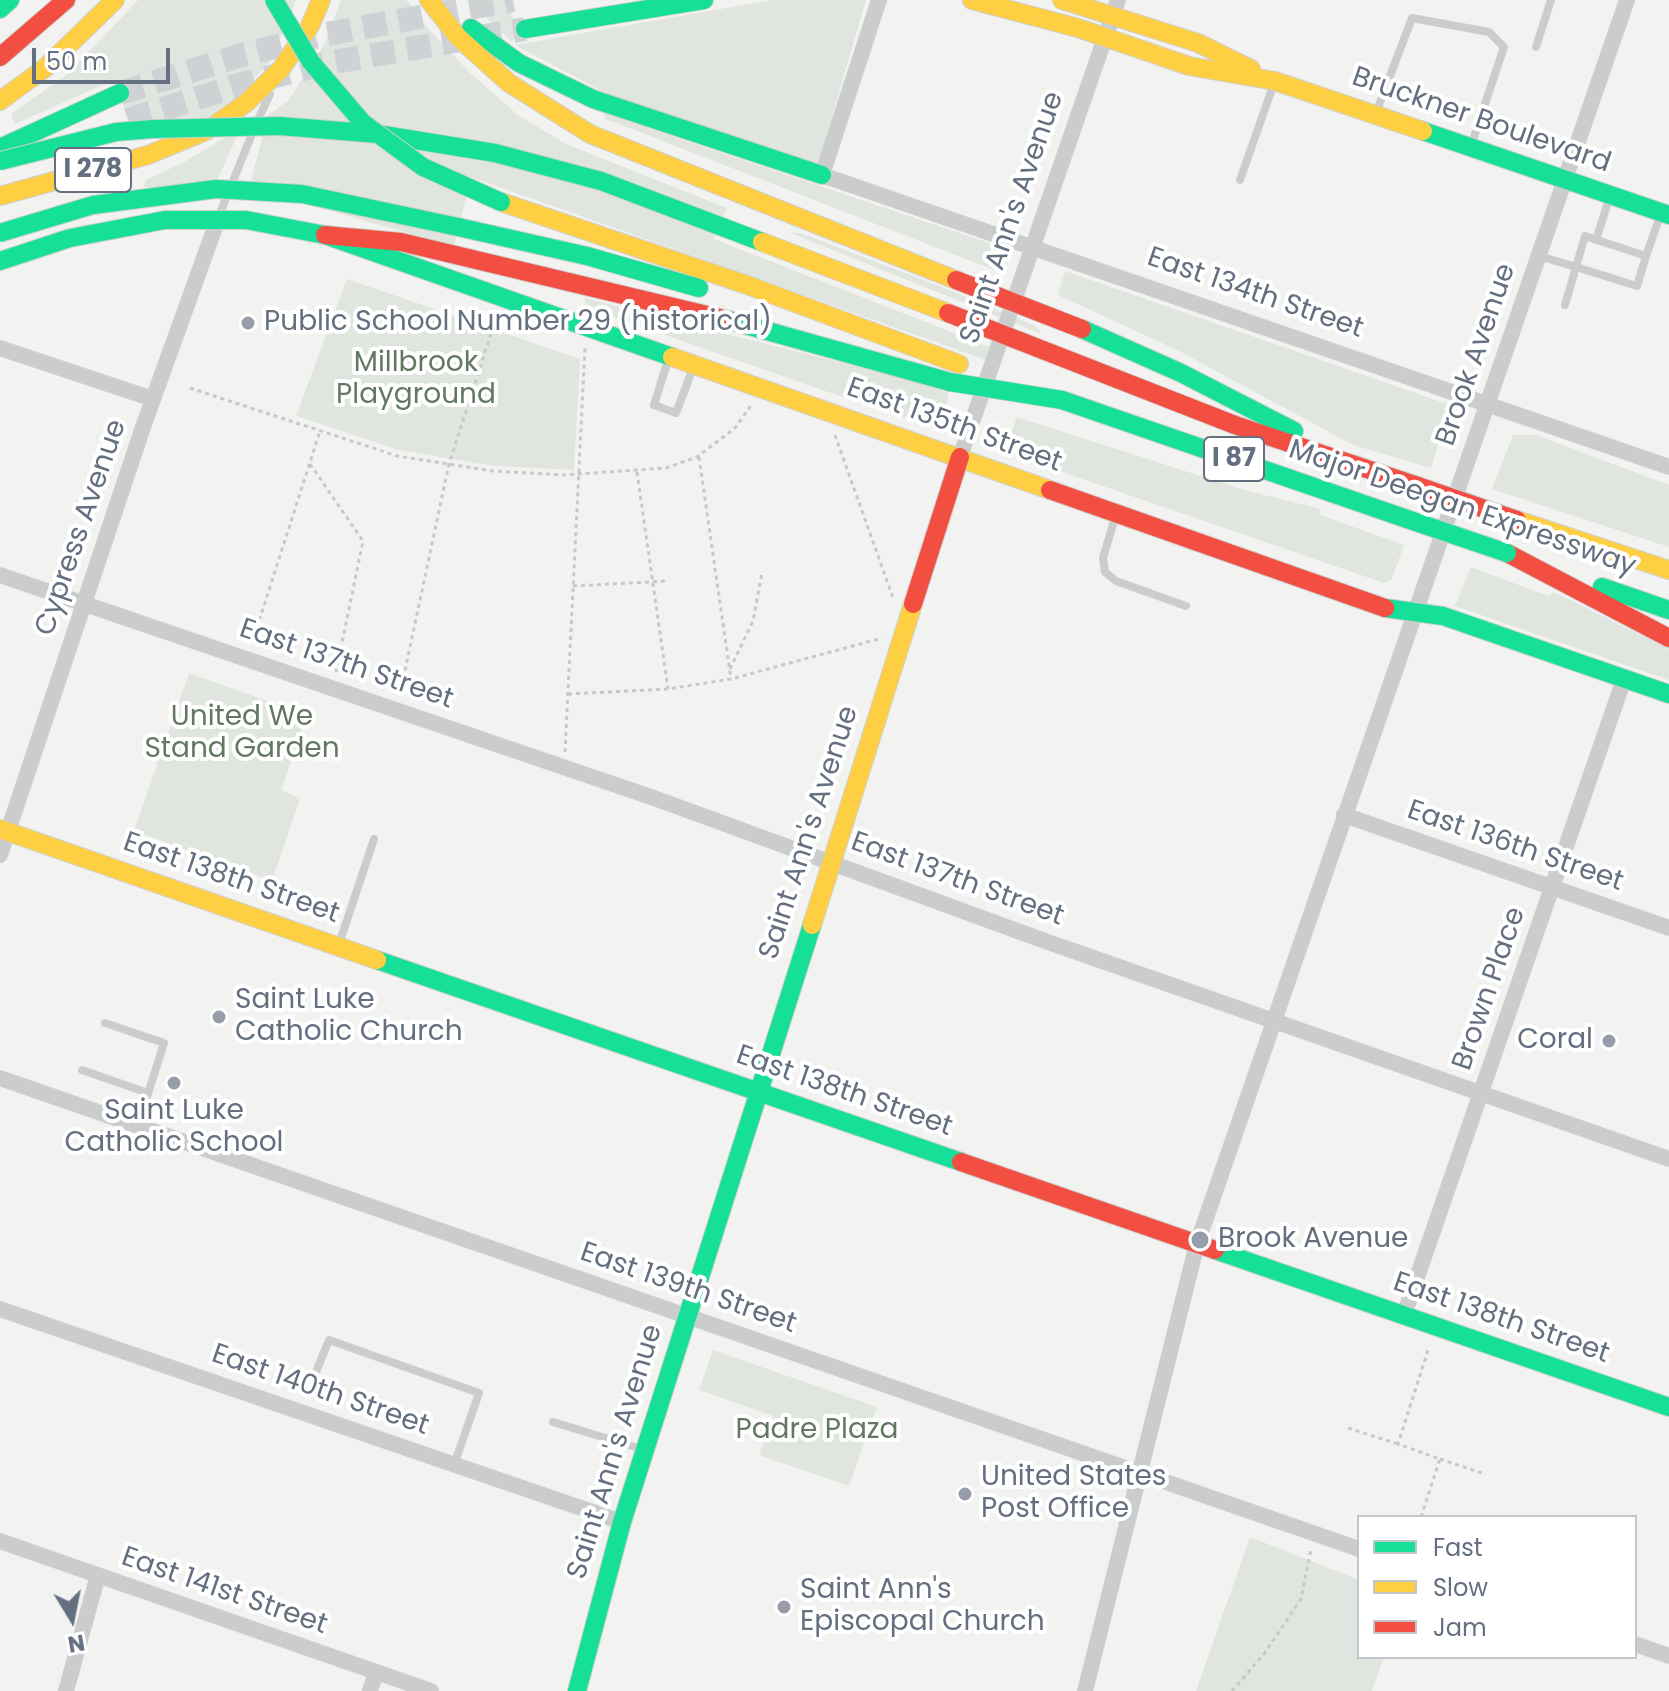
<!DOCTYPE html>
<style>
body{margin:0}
#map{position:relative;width:1669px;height:1691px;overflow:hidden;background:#f2f3f1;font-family:Poppins,sans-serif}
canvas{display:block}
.legend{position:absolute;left:1357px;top:1515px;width:280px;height:144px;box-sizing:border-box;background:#fff;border:2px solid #c1c5cc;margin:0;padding:10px 14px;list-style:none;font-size:24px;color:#646f80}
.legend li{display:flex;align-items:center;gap:16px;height:40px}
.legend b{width:40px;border:2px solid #c1c5cc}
.north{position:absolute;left:32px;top:1579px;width:80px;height:80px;-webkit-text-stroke:6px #fff;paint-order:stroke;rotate:170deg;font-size:22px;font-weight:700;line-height:32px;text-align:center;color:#646f80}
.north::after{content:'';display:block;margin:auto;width:28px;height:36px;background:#646f80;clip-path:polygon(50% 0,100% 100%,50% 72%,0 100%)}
.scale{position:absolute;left:32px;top:48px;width:138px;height:36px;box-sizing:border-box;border:4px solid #646f80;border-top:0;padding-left:10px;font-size:24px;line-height:28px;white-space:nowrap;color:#646f80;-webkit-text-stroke:6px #fff;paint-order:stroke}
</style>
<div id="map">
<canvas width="1669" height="1691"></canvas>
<ul class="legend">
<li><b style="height:10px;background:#16e098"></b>Fast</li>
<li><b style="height:10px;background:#ffcf43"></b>Slow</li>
<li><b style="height:10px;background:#f24e42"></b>Jam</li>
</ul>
<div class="north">N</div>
<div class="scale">50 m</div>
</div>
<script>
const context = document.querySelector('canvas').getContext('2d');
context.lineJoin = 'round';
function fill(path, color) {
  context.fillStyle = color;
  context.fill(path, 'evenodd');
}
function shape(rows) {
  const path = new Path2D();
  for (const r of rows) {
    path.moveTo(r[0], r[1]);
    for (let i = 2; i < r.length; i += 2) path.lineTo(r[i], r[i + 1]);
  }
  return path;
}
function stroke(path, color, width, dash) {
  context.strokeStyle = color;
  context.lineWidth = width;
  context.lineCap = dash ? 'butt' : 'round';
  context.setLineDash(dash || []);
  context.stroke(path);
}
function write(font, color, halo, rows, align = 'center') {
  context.font = font + ' Poppins,sans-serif';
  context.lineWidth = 8;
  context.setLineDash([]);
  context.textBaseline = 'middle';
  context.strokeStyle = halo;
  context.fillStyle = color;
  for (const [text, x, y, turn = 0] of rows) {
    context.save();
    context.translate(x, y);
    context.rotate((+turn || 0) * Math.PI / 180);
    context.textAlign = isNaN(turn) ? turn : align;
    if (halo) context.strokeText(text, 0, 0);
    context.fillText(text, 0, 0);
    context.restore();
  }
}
fill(shape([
 [138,0,296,0,271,61,237,97,174,139,133,134,114,80,15,124,11,114,69,73],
 [341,0,407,0,426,26,469,72,518,115,566,144,727,208,714,239,1005,353,1000,365,471,177,454,246,249,188,268,115,288,101,324,45],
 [468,0,509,0,515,35,512,42],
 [772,0,866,0,818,164,626,104,515,45],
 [603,113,1001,247,994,270,624,126,605,119],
 [241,128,213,189,144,187,146,180,184,162],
 [788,232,803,234,942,287,1036,326,1041,334],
 [1065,271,1450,405,1431,468,1353,445,1177,350,1058,295],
 [347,279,580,359,574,470,494,466,399,450,296,416],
 [584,298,906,379,949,393,941,421,930,426,825,391,588,308],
 [1017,417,1244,490,1321,509,1320,515,1404,545,1392,579,1384,583,1004,452],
 [1513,435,1536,435,1669,485,1669,547,1492,489],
 [1471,567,1548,596,1554,592,1669,649,1669,680,1455,606],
 [189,673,307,715,281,790,300,798,272,881,134,831],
 [713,1350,877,1407,849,1486,759,1455,773,1416,699,1390],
 [1250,1537,1359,1580,1359,1657,1384,1657,1372,1691,1196,1691]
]), '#e1e5df');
stroke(shape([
 [120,93,242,55,327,34,513,0],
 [128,120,242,84,328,63,525,29]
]), '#ced2d5', 24, [24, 12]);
const fast = shape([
 [0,9,10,0],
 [471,28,519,63,593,99,822,175],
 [525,29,704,0],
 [1423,131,1669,215],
 [378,134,495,153,601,181,762,242],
 [0,148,120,93],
 [458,227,587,256,699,288],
 [0,261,70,238,165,220,246,220,325,235,672,357],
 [728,320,950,382],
 [1082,329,1181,373,1294,431],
 [1062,400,1407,519],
 [1602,587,1669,610],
 [1385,608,1443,616,1669,694],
 [377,960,961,1162],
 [1215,1250,1669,1407],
 [577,1691,622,1522,812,925]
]);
const slow = shape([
 [429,0,458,37,509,83,590,134,956,280],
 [972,0,1078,28,1189,66,1275,81,1423,131],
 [1062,0,1198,43,1251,69],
 [0,101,45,68,115,0],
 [0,196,148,155,206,131,246,103,281,69,310,26,321,0],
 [501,202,747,285,959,364],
 [762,242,948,313],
 [672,357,1050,490],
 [1517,520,1669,570],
 [0,829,377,960],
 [812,925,913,604]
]);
const jam = shape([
 [0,57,66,0],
 [325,235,401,242,728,320],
 [1071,361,1235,425,1418,486],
 [1050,490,1385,608],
 [1507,553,1669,638],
 [913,604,960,457],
 [961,1162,1215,1250]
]);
stroke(fast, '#cecfcf', 20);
stroke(slow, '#cecfcf', 20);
stroke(jam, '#cecfcf', 20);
stroke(shape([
 [190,388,397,456,493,471,563,475,666,468,697,457,735,428,752,404],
 [835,435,893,598],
 [699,457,731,679],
 [310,464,363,541,336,672],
 [637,472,668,689],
 [573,586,667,581],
 [252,643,320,431],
 [730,669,753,621,762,573],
 [400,694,449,464,497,315],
 [568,694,668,689,731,679,882,638],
 [565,752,585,348],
 [1348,1428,1398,1444],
 [1440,1459,1485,1474],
 [1421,1517,1440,1459,1398,1444,1429,1347],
 [1232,1691,1264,1654,1301,1599,1311,1549]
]), '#c8c8c9', 3, [4, 4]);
stroke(shape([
 [1536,47,1551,0],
 [1376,113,1412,18,1489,32,1504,47,1471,146],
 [257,122,270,94],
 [1240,180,1273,86],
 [218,218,252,134],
 [1596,240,1609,199],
 [1539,256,1576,267,1637,286,1646,256,1585,236,1576,267,1565,305],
 [1646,256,1660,216],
 [669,357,654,405,676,413,693,368],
 [1116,514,1103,558,1105,572,1116,581,1186,606],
 [339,944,374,839],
 [105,1023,164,1043,138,1125],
 [82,1070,148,1093],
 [316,1372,329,1340,479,1393,454,1465],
 [553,1422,645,1450]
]), '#cbcccc', 8);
stroke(shape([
 [879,0,822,175,1669,467],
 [0,348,153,399],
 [960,457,1118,0],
 [0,575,654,798,1045,941,1669,1159],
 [1344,815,1669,928],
 [0,855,143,427,218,219],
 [0,1078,1359,1549],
 [0,1309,622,1522],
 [1404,1315,1624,679],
 [0,1541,431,1691],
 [1635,1644,1669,1656],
 [66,1691,98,1575],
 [370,1691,376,1672],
 [1085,1691,1197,1244,1627,0]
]), '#cbcccc', 16);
stroke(fast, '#16e098', 18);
stroke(slow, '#ffcf43', 18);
stroke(jam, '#f24e42', 18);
const fastBridge = shape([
 [274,0,311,62,363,123,423,167,501,202],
 [0,161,116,132,153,129,280,126,378,134],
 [0,233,93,205,216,189,302,194,458,227],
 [950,382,1062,400],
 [1407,519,1507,553]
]);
const jamBridge = shape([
 [956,280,1082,329],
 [948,313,1071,361],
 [1418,486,1517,520]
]);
stroke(fastBridge, '#cfd0d0', 20, []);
stroke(jamBridge, '#cfd0d0', 20, []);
stroke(fastBridge, '#16e098', 18);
stroke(jamBridge, '#f24e42', 18);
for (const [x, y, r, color] of [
 [248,323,8,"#969da8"],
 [219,1017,8,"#969da8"],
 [1609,1041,8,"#969da8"],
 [174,1083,8,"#969da8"],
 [1200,1240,10,"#969da8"],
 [965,1494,8,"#969da8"],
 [784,1607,8,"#969da8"]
]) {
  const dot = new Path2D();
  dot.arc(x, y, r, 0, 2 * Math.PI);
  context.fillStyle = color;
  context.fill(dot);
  stroke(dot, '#fff', 3);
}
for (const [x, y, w] of [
 [93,170,76],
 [1234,459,60]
]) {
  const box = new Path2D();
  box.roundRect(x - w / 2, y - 22, w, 44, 6);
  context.fillStyle = '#fff';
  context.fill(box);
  stroke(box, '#646f80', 2);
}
write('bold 26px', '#646f80', null, [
 ["I 278",93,170],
 ["I 87",1234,459]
]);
write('28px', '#646f80', '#fff', [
 ["Bruckner Boulevard",1481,121,19],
 ["Saint Ann's Avenue",1013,218,-71],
 ["East 134th Street",1255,294,19],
 ["Brook Avenue",1477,355,-71],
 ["East 135th Street",954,426,20],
 ["Major Deegan Expressway",1462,509,19],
 ["Cypress Avenue",82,528,-71],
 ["East 137th Street",346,665,19],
 ["Saint Ann's Avenue",810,833,-72],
 ["East 136th Street",1515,847,19],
 ["East 138th Street",231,879,19],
 ["East 137th Street",957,880,20],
 ["Brown Place",1490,989,-71],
 ["East 138th Street",844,1092,19],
 ["East 139th Street",688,1289,19],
 ["East 138th Street",1501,1319,19],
 ["East 140th Street",320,1391,19],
 ["Saint Ann's Avenue",616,1452,-73],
 ["East 141st Street",224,1592,19]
]);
write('28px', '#646f80', '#fff', [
 ["Public School Number 29 (historical)",264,323],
 ["Saint Luke",235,1001],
 ["Catholic Church",235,1033],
 ["Coral",1593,1041,"right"],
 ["Saint Luke",174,1112,"center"],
 ["Catholic School",174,1144,"center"],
 ["Brook Avenue",1218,1240],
 ["United States",981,1478],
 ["Post Office",981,1510],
 ["Saint Ann's",800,1591],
 ["Episcopal Church",800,1623]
], 'left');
write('28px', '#647763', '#fff', [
 ["Millbrook",416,364],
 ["Playground",416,396],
 ["United We",242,718],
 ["Stand Garden",242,750],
 ["Padre Plaza",817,1431]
]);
</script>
